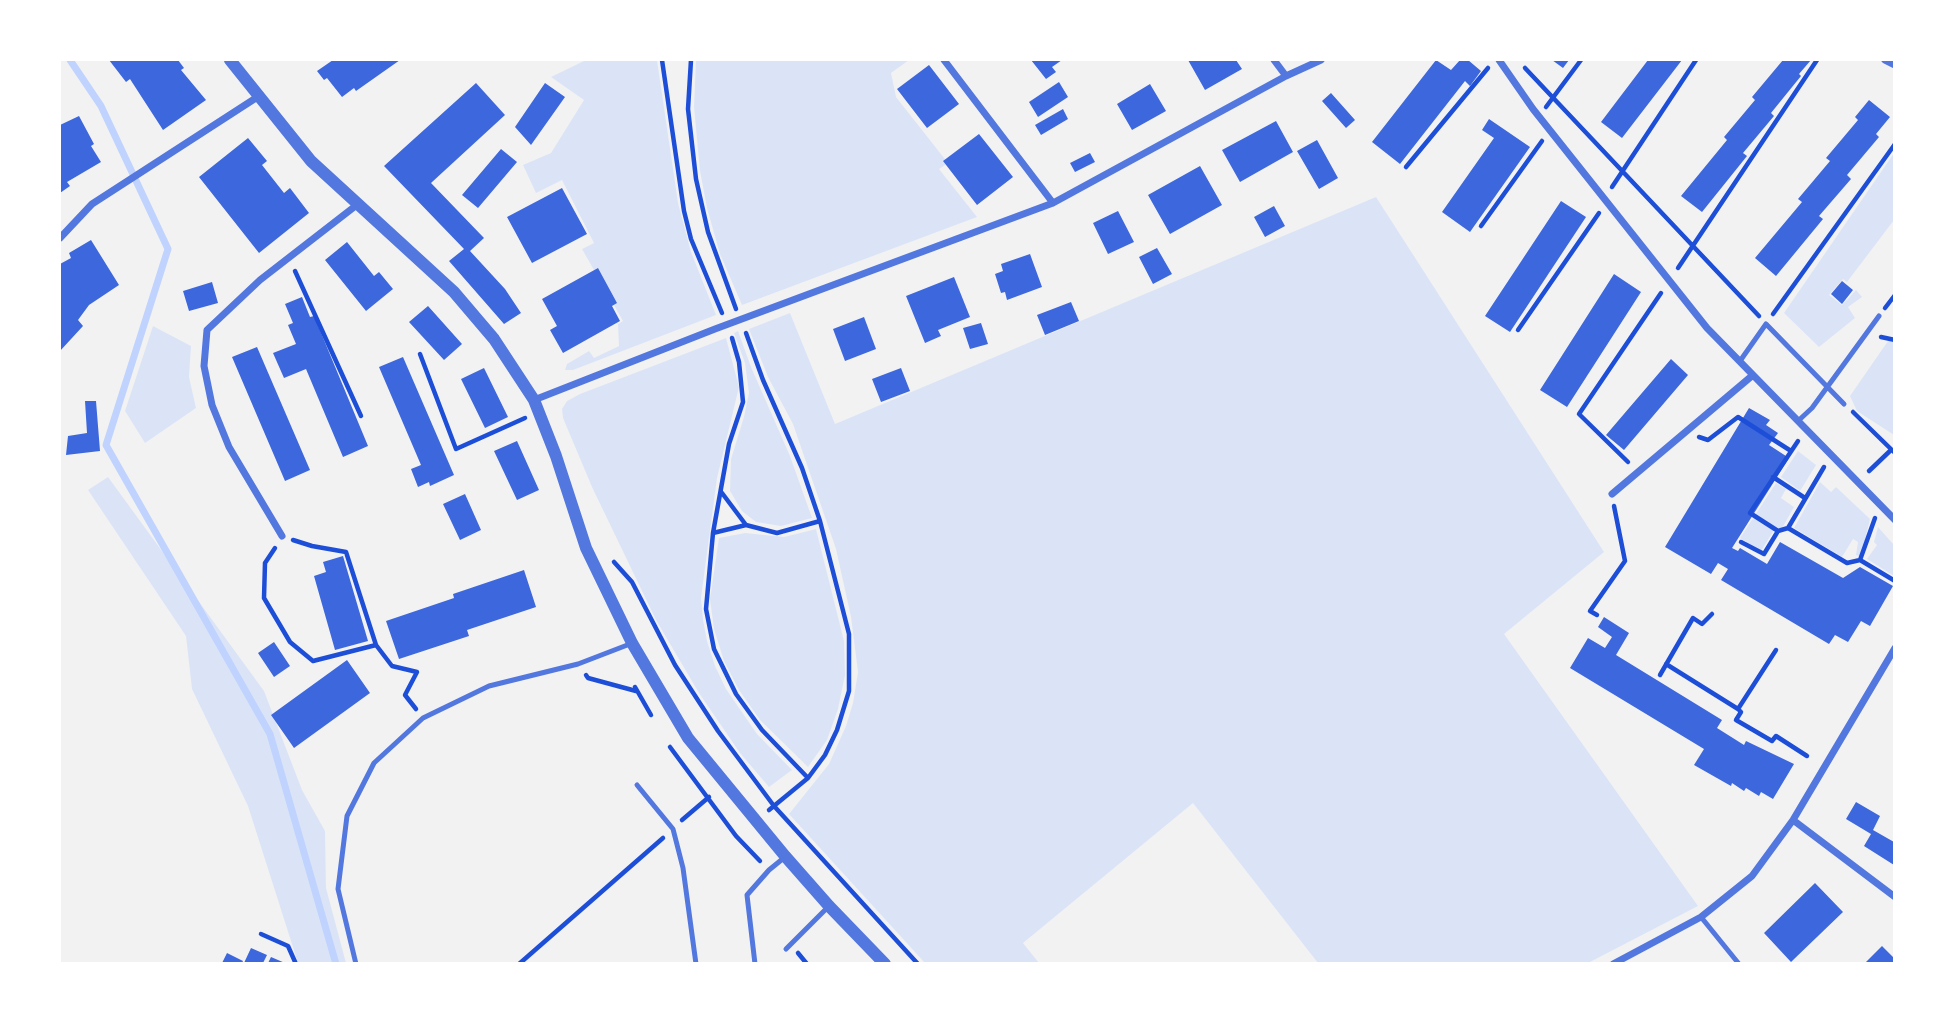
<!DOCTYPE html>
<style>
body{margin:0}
#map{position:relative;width:1954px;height:1023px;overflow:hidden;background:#f2f2f2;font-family:"Archivo Narrow",sans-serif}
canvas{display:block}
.frame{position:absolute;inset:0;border:61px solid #fff;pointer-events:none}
</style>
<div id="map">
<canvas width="1954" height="1023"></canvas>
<div class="frame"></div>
</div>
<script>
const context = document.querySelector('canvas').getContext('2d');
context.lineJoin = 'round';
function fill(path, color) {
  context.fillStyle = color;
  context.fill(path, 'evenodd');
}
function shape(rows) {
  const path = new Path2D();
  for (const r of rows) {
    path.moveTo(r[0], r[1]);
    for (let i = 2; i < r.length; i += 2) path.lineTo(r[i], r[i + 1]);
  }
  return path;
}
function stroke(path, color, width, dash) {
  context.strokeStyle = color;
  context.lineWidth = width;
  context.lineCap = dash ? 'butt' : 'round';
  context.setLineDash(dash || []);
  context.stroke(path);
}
fill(shape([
 [586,60,657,60,678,203,691,252,716,315,573,370,565,370,567,364,589,351,594,358,619,346,618,324,623,321,582,249,594,243,562,180,536,193,523,165,551,153,584,100,551,77],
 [696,60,909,60,891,73,896,97,948,163,939,169,977,217,742,305,720,254,707,208,700,171,694,107],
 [1894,153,1894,220,1847,282,1843,279,1829,295,1842,305,1856,290,1862,297,1848,307,1855,318,1819,347,1784,313],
 [1376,197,1604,552,1504,634,1698,906,1588,963,1318,963,1193,803,1023,943,1039,963,925,963,789,814,829,764,846,726,853,703,858,672,851,617,836,549,793,424,768,377,749,329,790,313,835,424],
 [153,326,191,346,189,377,196,408,145,443,125,411],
 [738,331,751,367,790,456,812,518,781,526,756,522,742,511,730,491,731,459,744,417,749,393,745,363,734,333],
 [726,338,739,387,717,478,701,598,703,620,707,641,715,666,726,689,757,734,792,770,769,787,740,753,699,693,656,620,592,487,563,418,562,409,567,401,580,394],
 [1888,341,1894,341,1894,435,1857,411,1850,396],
 [1798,451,1816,465,1800,491,1781,477],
 [108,477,264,691,302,790,325,831,326,888,346,963,298,963,248,806,192,689,186,636,88,490],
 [1820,482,1831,492,1836,487,1870,519,1861,557,1856,555,1858,542,1853,539,1842,557,1794,528],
 [1776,483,1786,489,1781,498,1794,507,1781,530,1776,527,1761,551,1740,538],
 [1878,527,1894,545,1894,576,1867,559,1877,545,1874,542],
 [816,529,844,641,845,675,838,709,827,740,808,767,760,720,739,690,724,661,714,629,710,599,719,538,745,533,784,537]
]), '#dbe4f7');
stroke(shape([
 [70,60,101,106,168,249,106,445,270,734,336,964]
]), '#bfd3fe', 7);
fill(shape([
 [109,60,178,60,184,68,181,70,206,100,163,130,130,79,126,82],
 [333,60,400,60,356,91,354,88,342,97,327,78,324,80,317,71],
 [1031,60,1062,60,1052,67,1056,72,1046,79],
 [1188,60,1236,60,1242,69,1205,90],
 [1436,60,1451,70,1460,60,1468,60,1481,71,1470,86,1465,81,1400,164,1372,142],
 [1552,60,1569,60,1563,68],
 [1648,60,1682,60,1622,138,1601,122],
 [1783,60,1811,60,1799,74,1801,76,1771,113,1774,116,1743,153,1747,156,1702,212,1681,196,1727,140,1724,137,1755,100,1752,97],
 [929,65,959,104,927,128,897,89],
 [1059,82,1068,97,1038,117,1029,102],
 [476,83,505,115,431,183,484,238,470,251,505,289,521,313,504,324,449,261,464,249,384,166],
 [545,83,565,97,531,145,515,127],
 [1150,84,1166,111,1132,130,1117,104],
 [1331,93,1355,120,1346,128,1322,101],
 [1869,100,1890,117,1876,134,1879,137,1847,175,1851,179,1819,216,1823,219,1776,276,1755,258,1802,202,1798,199,1830,161,1826,158,1858,120,1855,117],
 [1063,109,1068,119,1041,135,1035,125],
 [79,116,94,144,91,146,101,162,67,182,70,186,60,193,60,125],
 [1489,119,1530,147,1470,232,1442,212,1494,138,1482,130],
 [1276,121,1293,152,1240,182,1222,150],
 [979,134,1013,177,977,205,943,161],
 [248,138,267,161,262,165,284,193,290,188,309,213,259,253,199,177],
 [1317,140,1338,178,1319,189,1297,151],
 [501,149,517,162,478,208,462,195],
 [1090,153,1095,162,1075,172,1070,163],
 [1200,166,1222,205,1170,234,1148,195],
 [562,188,587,234,532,263,507,217],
 [1561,201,1586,217,1510,332,1485,316],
 [1274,206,1285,226,1265,237,1254,217],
 [1118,211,1134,242,1108,254,1093,223],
 [91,240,119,285,89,305,78,320,83,326,60,351,60,264,71,258,69,253],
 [347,242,374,276,379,272,393,289,366,311,325,260],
 [1157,248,1172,274,1153,284,1139,257],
 [1030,254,1042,287,1007,300,1005,292,1001,293,995,274,1003,271,1001,264],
 [598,268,617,303,612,306,620,321,563,353,550,330,557,326,542,299],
 [1614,274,1641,292,1567,407,1540,390],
 [954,277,970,317,938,330,941,336,925,343,906,296],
 [1842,281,1853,290,1842,304,1831,294],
 [212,282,218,303,189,311,183,291],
 [302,297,310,317,314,316,368,446,343,457,306,369,284,378,273,353,296,344,288,325,293,323,285,304],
 [1071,302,1079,321,1045,335,1037,315],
 [428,306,462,344,444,360,409,322],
 [864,317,876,349,845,361,833,329],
 [981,323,988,344,970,349,963,328],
 [257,347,310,470,285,481,232,357],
 [403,357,454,475,430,486,429,482,418,487,411,469,421,465,379,367],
 [1671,359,1688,375,1624,450,1606,435],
 [484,368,508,417,485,428,461,379],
 [901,368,910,391,881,402,872,379],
 [85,401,96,401,100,451,66,455,68,436,87,433],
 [1749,408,1770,420,1766,425,1778,433,1769,445,1789,458,1732,548,1738,551,1740,548,1767,564,1780,542,1843,578,1860,567,1893,586,1870,626,1861,621,1848,642,1835,635,1829,644,1721,580,1728,569,1718,563,1711,574,1665,547],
 [517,441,539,490,517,500,494,451],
 [465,494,481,530,460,540,443,504],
 [343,556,368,641,335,650,314,576,326,572,323,562],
 [524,570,536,607,467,630,469,636,399,659,386,621,454,598,453,594],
 [1604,617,1629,633,1616,655,1722,720,1717,728,1744,745,1746,741,1794,764,1773,799,1761,792,1759,796,1746,788,1744,791,1732,783,1731,786,1694,765,1704,749,1570,668,1588,638,1605,648,1612,637,1598,627],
 [274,642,290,666,274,677,258,653],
 [347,660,370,693,294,748,271,715],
 [1856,802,1880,816,1873,830,1894,842,1894,865,1864,846,1871,834,1846,819],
 [1815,883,1843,912,1791,962,1764,933],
 [1882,946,1894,958,1894,963,1865,963],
 [251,948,267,955,263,963,244,963],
 [227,953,243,961,242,963,222,963],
 [271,957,285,963,268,963]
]), '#3d67dc');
stroke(shape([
 [662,60,684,211,691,239,722,313],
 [691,60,688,109,696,179,708,232,736,309],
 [1525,68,1759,316],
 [1546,107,1581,60],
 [1406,167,1488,68],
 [1612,187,1696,60],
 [1481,226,1542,141],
 [1678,268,1817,60],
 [295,271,361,416],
 [1885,308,1895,295],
 [1773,314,1895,144],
 [1518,330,1599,213],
 [746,333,763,380,802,468,820,521,849,634,849,691,837,730,825,755,808,778,769,810],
 [1881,337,1895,340],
 [732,338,739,362,743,402,729,444,713,533,706,609,714,649,736,694,762,730,808,778],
 [420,354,456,449,525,418],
 [1853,412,1895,453],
 [1699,437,1708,440,1738,417,1791,451],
 [1628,462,1579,414,1661,293],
 [1824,467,1788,528,1847,563,1860,560,1895,581],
 [1869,471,1891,450],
 [1773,477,1805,498],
 [722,493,746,525,777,533,820,521],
 [1778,531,1750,513,1798,441],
 [713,533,746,525],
 [293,540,312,546,346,552,376,645,392,666,417,672,405,695,416,709],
 [1741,542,1764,554,1778,531,1788,528],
 [275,548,265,563,264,598,290,642,313,661,376,645],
 [1860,560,1875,518],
 [614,562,632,582,675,665,718,731,774,806,918,964],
 [1597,615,1590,611,1625,561,1614,506],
 [1666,664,1738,709,1741,712,1736,720,1772,741,1776,736,1807,756],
 [586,675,588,678,636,691],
 [1660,675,1693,618,1702,624,1712,614],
 [635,687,651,715],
 [1738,709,1776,650],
 [670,747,736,836,760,861],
 [682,820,709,797],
 [261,934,288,946,296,964],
 [798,953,807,964],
 [519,964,663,838]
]), '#1d4ed8', 4.5);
stroke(shape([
 [1740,361,1766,324,1844,404],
 [1798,421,1812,408,1879,316],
 [637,785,673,829,683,868,696,964],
 [1701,917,1739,964],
 [786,949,828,907],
 [356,964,338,889,347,816,374,763,423,718,489,686,578,664,630,644],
 [755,964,747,895,769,870,785,857]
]), '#5277de', 5);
stroke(shape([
 [944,60,1053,203],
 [1274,60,1286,76],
 [1499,60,1533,109,1707,328,1895,520],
 [1885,60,1895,65],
 [60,238,92,204,259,96],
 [534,400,715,329,1053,203,1286,76,1321,60],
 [1612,494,1753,375],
 [282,536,229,447,212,405,204,366,207,330,260,280,358,204],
 [1793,820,1895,897],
 [1613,964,1701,917,1752,876,1793,820,1895,648]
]), '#5277de', 7);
stroke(shape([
 [230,60,311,161,454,292,494,339,534,400,556,456,586,548,632,643,688,738,785,856,829,906,885,964]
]), '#5277de', 12);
</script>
